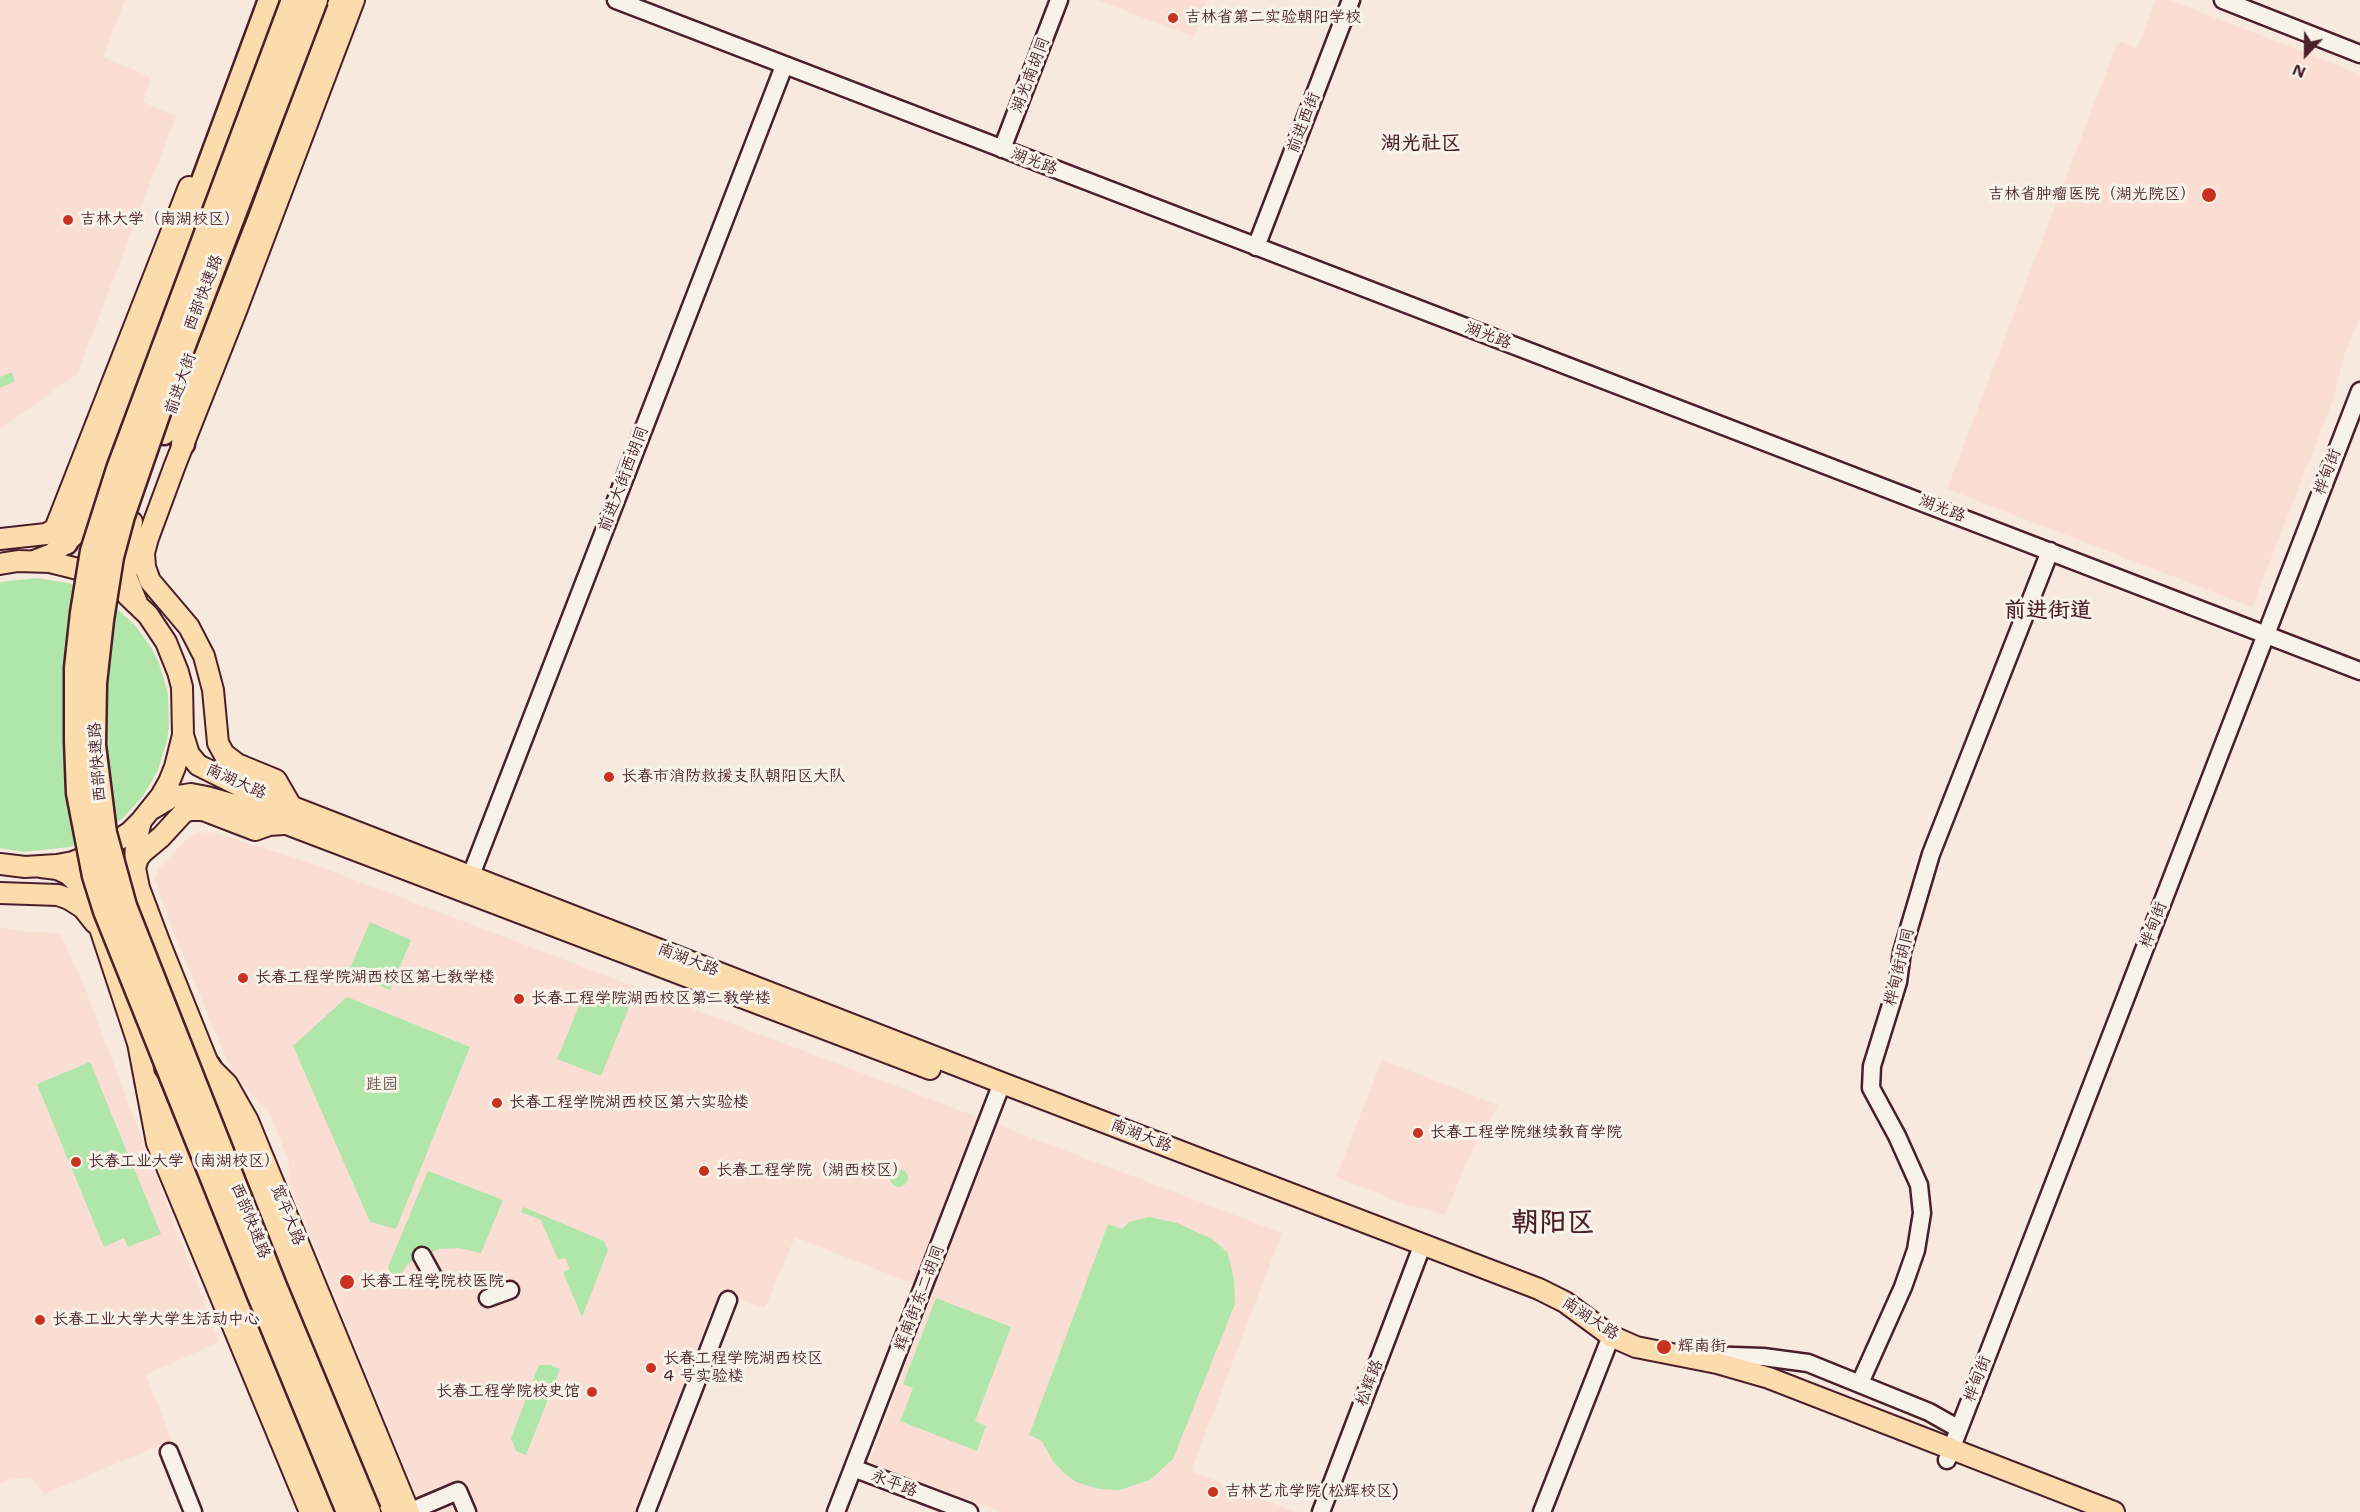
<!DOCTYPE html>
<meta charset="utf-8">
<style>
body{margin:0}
#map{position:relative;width:2360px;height:1512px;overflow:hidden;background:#f8e9de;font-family:"Shantell Sans",sans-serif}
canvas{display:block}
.north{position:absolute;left:2276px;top:24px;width:60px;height:60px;-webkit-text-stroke:4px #f7f3e8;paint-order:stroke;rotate:202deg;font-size:16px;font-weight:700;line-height:24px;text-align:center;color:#4a1f2b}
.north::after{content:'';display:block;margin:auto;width:21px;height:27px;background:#4a1f2b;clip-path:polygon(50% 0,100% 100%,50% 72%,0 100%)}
</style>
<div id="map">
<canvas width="2360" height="1512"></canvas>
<div class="north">N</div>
</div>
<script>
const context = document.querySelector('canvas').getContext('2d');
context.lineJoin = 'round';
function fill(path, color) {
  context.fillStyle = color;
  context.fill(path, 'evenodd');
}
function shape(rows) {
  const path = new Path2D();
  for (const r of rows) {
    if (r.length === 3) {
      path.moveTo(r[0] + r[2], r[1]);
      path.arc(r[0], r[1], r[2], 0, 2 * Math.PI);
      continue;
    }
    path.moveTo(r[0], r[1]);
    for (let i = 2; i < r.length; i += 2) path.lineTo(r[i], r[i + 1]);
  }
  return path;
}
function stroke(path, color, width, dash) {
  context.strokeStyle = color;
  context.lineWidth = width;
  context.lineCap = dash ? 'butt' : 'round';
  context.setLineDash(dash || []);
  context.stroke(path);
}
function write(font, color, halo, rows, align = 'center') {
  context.font = font + ' "Shantell Sans","LXGW WenKai TC",sans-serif';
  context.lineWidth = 6;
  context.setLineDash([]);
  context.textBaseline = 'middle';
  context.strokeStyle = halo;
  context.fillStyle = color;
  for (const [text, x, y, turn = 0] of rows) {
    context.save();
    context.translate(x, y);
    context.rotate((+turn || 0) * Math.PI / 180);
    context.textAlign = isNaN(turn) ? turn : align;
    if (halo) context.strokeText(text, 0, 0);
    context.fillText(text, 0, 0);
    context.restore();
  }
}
fill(shape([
 [0,0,125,0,103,57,151,77,143,102,176,116,77,374,0,429],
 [1097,0,1207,0,1194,37],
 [2156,0,2170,0,2360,74,2360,317,2344,356,2333,400,2252,607,1947,489,2118,41,2137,48],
 [211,832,305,861,1282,1233,1191,1471,1296,1512,1001,1512,869,1462,934,1292,795,1237,765,1308,719,1291,634,1512,423,1512,288,1180,289,1162,271,1117,232,1072,173,931,155,879,160,867,185,841,196,833],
 [0,927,25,932,60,933,83,983,219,1342,146,1375,172,1440,44,1494,31,1477,12,1479,0,1484],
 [1382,1060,1498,1105,1467,1161,1445,1215,1404,1204,1336,1177]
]), '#faded3');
fill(shape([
 [9,373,12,373,15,381,0,388,0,377],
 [37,578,68,583,83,588,110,603,134,624,152,649,159,663,168,694,169,725,167,740,158,770,143,796,122,819,84,842,69,847,24,852,0,848,0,582],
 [370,922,411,940,390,990,348,973],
 [587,987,630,1005,601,1076,557,1059],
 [347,997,470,1047,396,1229,370,1222,293,1046],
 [90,1062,161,1234,128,1247,124,1238,104,1247,37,1084],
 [899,1178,9],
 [428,1171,503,1200,481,1253,459,1248,440,1249,422,1256,407,1265,395,1283,388,1267],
 [523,1207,604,1241,608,1250,582,1317,563,1272,570,1269,565,1258,558,1260,541,1220,521,1212],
 [1149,1217,1177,1223,1212,1239,1228,1253,1234,1280,1235,1304,1173,1459,1150,1480,1120,1490,1099,1489,1076,1482,1064,1473,1052,1460,1042,1441,1029,1435,1108,1224,1122,1229,1129,1222],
 [936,1298,1011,1327,975,1421,986,1426,977,1451,900,1421,913,1388,903,1384],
 [539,1365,550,1365,560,1369,526,1455,516,1451,511,1438]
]), '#b0e6a9');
const minor = shape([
 [616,0,2360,671],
 [2223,0,2360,54],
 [1002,149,1059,0],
 [1256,247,1351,0],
 [466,888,784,66],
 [422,1256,434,1278],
 [488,1298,510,1290],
 [1704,1355,1763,1357,1808,1363,1929,1412,1959,1429],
 [1860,1383,1903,1287,1916,1250,1922,1213,1919,1185,1897,1136,1871,1088,1872,1066,1898,982,1902,952,1931,854,2050,551],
 [169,1452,193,1512],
 [1947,1460,2360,391],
 [853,1468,969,1512],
 [418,1508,458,1491,467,1512],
 [646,1512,728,1300],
 [836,1512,1002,1083],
 [1321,1512,1419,1254],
 [1542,1512,1611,1336]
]);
const major = shape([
 [132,522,125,555,127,578,137,603],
 [0,539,46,534,55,529,189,187],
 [34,561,52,554,80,530,93,508,108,468],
 [0,564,18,561,50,562,82,570,102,579],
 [183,735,189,754,198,765,244,788,1002,1083,1539,1289,1565,1302,1611,1336,1636,1347,1717,1363,1769,1378,2114,1512],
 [291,806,276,780,237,764,224,754,218,743,213,690,204,656,189,627,150,581,145,567,144,553,148,538,175,465,236,311,354,0],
 [152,809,172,797,191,794,207,797,242,807,930,1069],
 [141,821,136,842,135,868,139,888,160,944,209,1066,227,1084,248,1121,409,1512],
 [0,864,25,867,57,865,73,862,103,850,130,832,141,821,161,796,169,782,175,767,183,735,182,687,178,672,166,642,148,615,127,595],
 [41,867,57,869,68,874,83,888,92,904,138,1043,157,1143,310,1512],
 [135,868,138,858,143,852,161,837,184,812,191,810,203,810,255,830,269,825,283,824],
 [0,893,58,895,69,899,83,908,95,923]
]);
const highway = shape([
 [164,433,187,404],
 [183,444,187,404,259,220,341,0],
 [66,543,102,453,270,0],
 [209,1066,227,1103,267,1207,394,1512],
 [147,1082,324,1512]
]);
stroke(minor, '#4a1f2b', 21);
stroke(major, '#4a1f2b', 24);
stroke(highway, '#4a1f2b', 27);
stroke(minor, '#f7f3e8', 16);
stroke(major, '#fcdcac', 20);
stroke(highway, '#fcdcac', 22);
const highwayBridge = shape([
 [293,0,118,469,92,551,82,613,76,668,76,741,78,793,94,876,105,911,258,1293,348,1512],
 [316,0,165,395,123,516,112,557,102,620,95,683,94,745,105,833,125,906,275,1286,369,1512]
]);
stroke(highwayBridge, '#4a1f2b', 27, []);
stroke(highwayBridge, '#fcdcac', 22);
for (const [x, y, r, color] of [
 [1173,18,6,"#c8321e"],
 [2209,195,8,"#c8321e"],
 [68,220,6,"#c8321e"],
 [609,777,6,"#c8321e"],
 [243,978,6,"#c8321e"],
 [519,999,6,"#c8321e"],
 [497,1103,6,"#c8321e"],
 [1418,1133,6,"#c8321e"],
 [76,1162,6,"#c8321e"],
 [704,1171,6,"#c8321e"],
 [347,1282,8,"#c8321e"],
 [40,1320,6,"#c8321e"],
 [1664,1347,8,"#c8321e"],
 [651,1368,6,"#c8321e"],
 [592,1392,6,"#c8321e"],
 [1213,1492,6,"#c8321e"]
]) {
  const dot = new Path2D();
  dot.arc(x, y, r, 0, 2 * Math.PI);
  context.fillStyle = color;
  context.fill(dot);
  stroke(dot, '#f7f3e8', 2);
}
write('16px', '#4a1f2b', '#f7f3e8', [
 ["吉林省第二实验朝阳学校",1185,18],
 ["吉林省肿瘤医院（湖光院区）",2196,195,"right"],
 ["吉林大学（南湖校区）",80,220],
 ["长春市消防救援支队朝阳区大队",621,777],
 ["长春工程学院湖西校区第七教学楼",255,978],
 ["长春工程学院湖西校区第二教学楼",531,999],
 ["长春工程学院湖西校区第六实验楼",509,1103],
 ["长春工程学院继续教育学院",1430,1133],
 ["长春工业大学（南湖校区）",88,1162],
 ["长春工程学院（湖西校区）",716,1171],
 ["长春工程学院校医院",360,1282],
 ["长春工业大学大学生活动中心",52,1320],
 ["辉南街",1678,1347],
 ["长春工程学院湖西校区",663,1359],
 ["4 号实验楼",663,1377],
 ["长春工程学院校史馆",580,1392,"right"],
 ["吉林艺术学院(松辉校区)",1225,1492]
], 'left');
write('16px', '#4a1f2b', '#f7f3e8', [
 ["湖光南胡同",1031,75,-69],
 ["前进西街",1304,123,-69],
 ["湖光路",1034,162,21],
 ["西部快速路",204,293,-69],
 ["湖光路",1488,336,21],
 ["前进大街",181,384,-71],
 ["桦甸街",2328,472,-69],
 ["前进大街西胡同",624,479,-69],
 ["湖光路",1942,509,21],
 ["西部快速路",98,762,-94],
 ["南湖大路",236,782,24],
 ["桦甸街",2154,925,-69],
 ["南湖大路",688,960,21],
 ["桦甸街胡同",1900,967,-76],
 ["南湖大路",1141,1136,21],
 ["宽平大路",287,1215,68],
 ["西部快速路",250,1221,68],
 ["辉南街东二胡同",920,1298,-69],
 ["南湖大路",1590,1319,33],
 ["桦甸街",1978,1379,-69],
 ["松辉路",1370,1383,-69],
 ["永平路",894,1484,21]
]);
write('16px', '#64514a', '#f7f3e8', [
 ["跬园",382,1085]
]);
write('bold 20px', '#4a1f2b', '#f7f3e8', [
 ["湖光社区",1421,144]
]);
write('bold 22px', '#4a1f2b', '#f7f3e8', [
 ["前进街道",2048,611]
]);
write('bold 28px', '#4a1f2b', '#f7f3e8', [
 ["朝阳区",1553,1224]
]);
</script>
